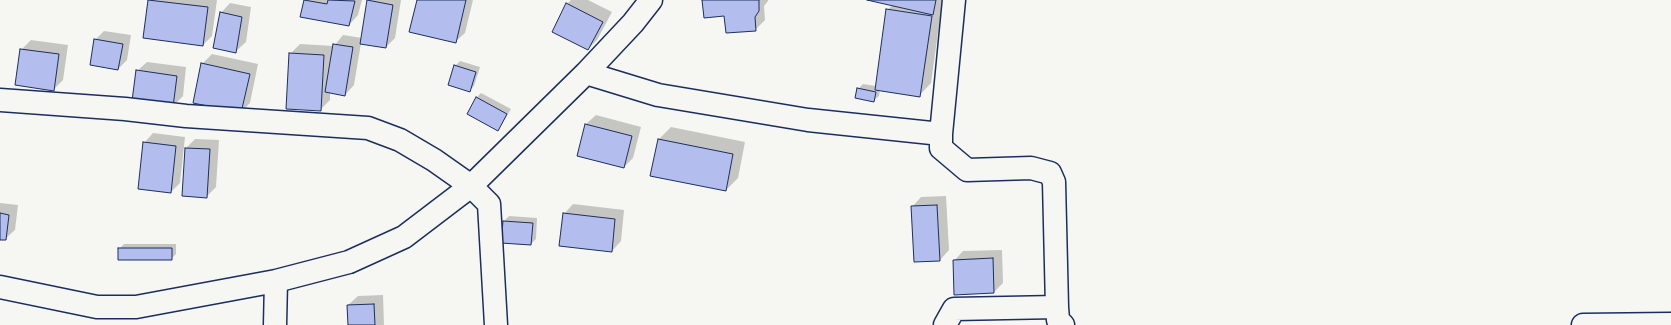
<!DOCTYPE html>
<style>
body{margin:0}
canvas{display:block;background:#f6f6f2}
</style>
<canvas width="1671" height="325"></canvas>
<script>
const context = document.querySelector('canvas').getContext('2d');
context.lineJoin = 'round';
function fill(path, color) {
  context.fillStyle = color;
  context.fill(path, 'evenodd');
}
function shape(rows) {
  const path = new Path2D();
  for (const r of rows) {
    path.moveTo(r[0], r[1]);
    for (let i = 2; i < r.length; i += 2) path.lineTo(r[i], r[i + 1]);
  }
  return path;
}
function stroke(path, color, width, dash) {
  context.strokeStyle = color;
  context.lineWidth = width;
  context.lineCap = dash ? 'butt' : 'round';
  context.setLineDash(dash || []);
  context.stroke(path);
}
fill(shape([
 [149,0,217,0,212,36,203,45,144,37],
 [305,0,362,0,358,15,349,25,301,16],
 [368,0,401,0,395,38,386,47,361,43,354,85,345,95,330,92,330,100,320,110,290,54,300,44,334,46,343,35,362,38],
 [418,0,473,0,465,33,455,42],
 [571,0,588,0,612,12,597,40,588,49,567,4],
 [703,0,768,0,768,1,764,6,765,20,755,30,725,15],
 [871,0,945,0,942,4,931,83,919,96,880,89,879,96,873,101,858,89,863,84,876,86,887,10,893,5],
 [230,3,251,7,246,42,236,51,221,13],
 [104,31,131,35,127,60,118,69,95,40],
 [31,40,68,45,63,80,53,90,21,50],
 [212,54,258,64,250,103,241,112,202,64],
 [460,61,480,67,474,86,469,91,455,66],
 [147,62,186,67,183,96,173,106,137,71],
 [481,93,511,109,502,124,497,129,476,98],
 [596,115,641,127,633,158,624,167,578,155,586,124],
 [671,127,745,142,738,178,726,190,659,139],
 [153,133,185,137,180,183,171,192,144,143],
 [195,139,219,140,216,187,206,197,186,148],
 [946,196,949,250,940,260,912,207,921,197],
 [0,203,18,205,15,230,5,239,0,239],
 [573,204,624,210,621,241,612,251,564,214],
 [509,216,537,218,536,239,531,244,504,221],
 [124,244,176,244,176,254,171,259,119,249],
 [1002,250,1003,283,994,292,955,294,954,261,963,251],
 [383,295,384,325,349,325,348,305,358,296]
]), '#0003');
const building = shape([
 [148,0,208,7,203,46,143,38,148,0],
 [304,0,327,4,328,0,355,1,349,26,300,17,304,0],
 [367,0,393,5,386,48,360,44,367,0],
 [417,0,466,0,456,43,409,32,417,0],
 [702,0,759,0,759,11,755,17,756,31,726,33,724,16,704,18,702,0],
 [867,0,936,0,933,15,867,0],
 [566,3,603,22,588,50,552,32,566,3],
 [886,9,932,16,920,97,875,90,886,9],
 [220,12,242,17,236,53,213,48,220,12],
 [94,39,123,44,118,70,90,65,94,39],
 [333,44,353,47,345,96,325,92,333,44],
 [20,49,59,54,54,91,15,85,20,49],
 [289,53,324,55,321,111,286,109,289,53],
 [201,63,250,74,241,113,193,103,201,63],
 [454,65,476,72,470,92,448,85,454,65],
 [136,70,177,76,173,107,132,101,136,70],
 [857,88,876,92,874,102,855,98,857,88],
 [476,97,507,114,498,131,467,114,476,97],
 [585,124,632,136,624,168,577,156,585,124],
 [658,139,733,154,726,191,650,176,658,139],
 [143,142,176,146,171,193,138,189,143,142],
 [185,148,210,149,207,198,182,196,185,148],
 [937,205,940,261,914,262,911,206,937,205],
 [0,213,9,215,6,240,0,240,0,213],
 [563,213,615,219,612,252,559,246,563,213],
 [503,221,533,223,531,245,501,243,503,221],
 [118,248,172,248,172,260,118,260,118,248],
 [993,258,994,293,954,295,953,260,993,258],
 [374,304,375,325,348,325,347,305,374,304]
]);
fill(building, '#b3beef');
stroke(building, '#1b2f5e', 1);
const minor = shape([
 [954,0,941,134,941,148,967,170,1031,168,1050,173,1054,182,1057,307,1058,320,1063,325],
 [586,73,658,95,808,120,941,134],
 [0,100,125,109,186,116,368,128,400,140,434,160,471,186,489,204,496,325],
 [0,287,97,307,136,307,276,281,349,262,404,237,471,186,586,73,633,23,651,0],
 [275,325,276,281],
 [945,325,954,309,1057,307],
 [1583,325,1671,324]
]);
stroke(minor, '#1b2f5e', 25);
stroke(minor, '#f6f6f2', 22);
</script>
